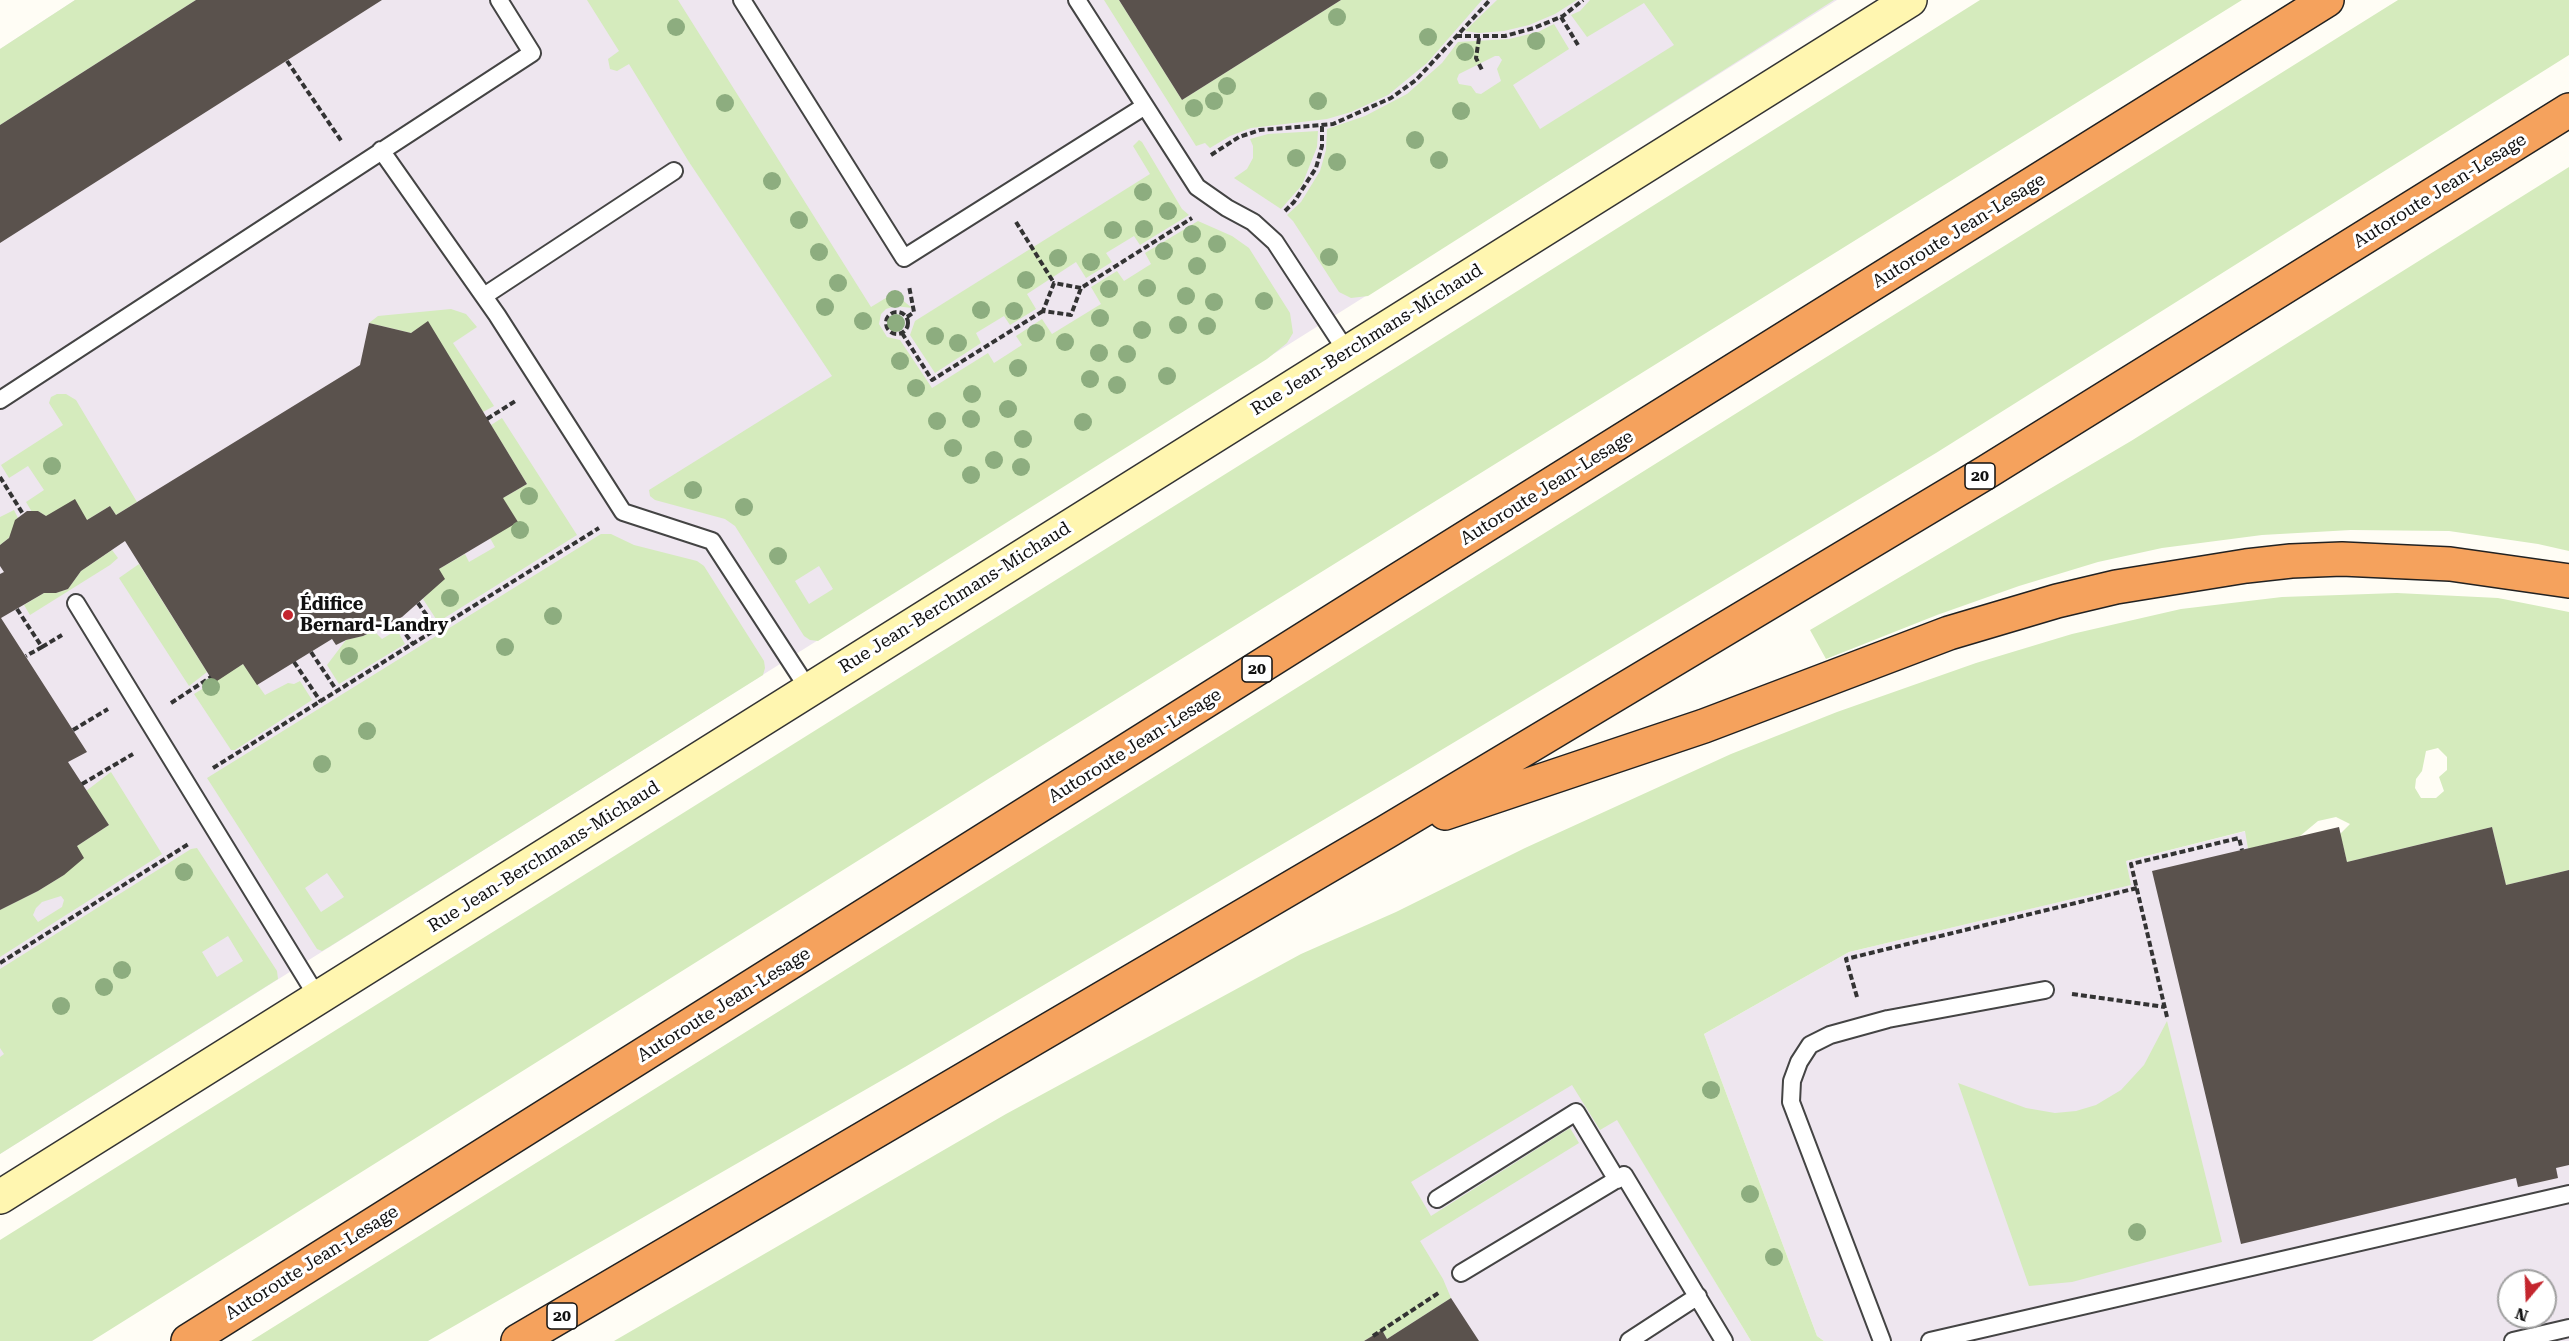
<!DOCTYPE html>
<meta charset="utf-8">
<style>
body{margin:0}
#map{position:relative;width:2569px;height:1341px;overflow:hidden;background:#fffdf5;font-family:"Roboto Serif",serif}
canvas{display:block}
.north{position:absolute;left:2497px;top:1269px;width:60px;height:60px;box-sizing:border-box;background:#fff;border:2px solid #a0a0a0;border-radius:50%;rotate:199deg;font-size:16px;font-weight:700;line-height:24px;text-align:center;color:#111}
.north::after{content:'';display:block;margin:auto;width:21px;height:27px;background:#c4262e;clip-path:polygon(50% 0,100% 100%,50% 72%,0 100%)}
</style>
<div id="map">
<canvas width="2569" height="1341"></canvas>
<div class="north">N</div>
</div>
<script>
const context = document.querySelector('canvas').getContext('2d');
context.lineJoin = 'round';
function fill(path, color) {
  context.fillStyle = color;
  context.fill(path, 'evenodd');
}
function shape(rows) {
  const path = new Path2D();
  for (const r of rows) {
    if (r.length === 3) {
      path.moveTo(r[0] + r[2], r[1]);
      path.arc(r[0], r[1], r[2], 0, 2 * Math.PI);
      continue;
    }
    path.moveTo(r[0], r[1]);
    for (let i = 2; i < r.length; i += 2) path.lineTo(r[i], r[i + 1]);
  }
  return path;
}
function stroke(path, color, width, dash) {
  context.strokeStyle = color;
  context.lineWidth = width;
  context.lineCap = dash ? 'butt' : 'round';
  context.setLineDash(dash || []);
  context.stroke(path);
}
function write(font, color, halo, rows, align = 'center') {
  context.font = font + ' "Roboto Serif",serif';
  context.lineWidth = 6;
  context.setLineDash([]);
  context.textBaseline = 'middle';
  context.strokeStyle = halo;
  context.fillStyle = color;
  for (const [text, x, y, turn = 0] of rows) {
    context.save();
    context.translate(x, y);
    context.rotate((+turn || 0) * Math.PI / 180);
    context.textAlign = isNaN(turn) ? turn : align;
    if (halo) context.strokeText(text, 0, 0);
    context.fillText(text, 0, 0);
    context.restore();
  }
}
fill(shape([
 [75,0,1837,0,0,1154,0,49],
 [2492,827,2569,870,2569,1341,1824,1341,1817,1336,1704,1034,1849,952,2130,885,2126,861,2246,831,2248,849,2347,861],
 [2509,1281,2545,1281,2545,1317,2509,1317],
 [1587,1069,1751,1341,1364,1341,1419,1241,1398,1178]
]), '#eee6ef');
fill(shape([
 [75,0,196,0,0,125,0,49],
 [587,0,678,0,871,307,894,293,912,308,895,306,886,309,881,314,879,324,887,337,900,340,932,388,988,353,994,363,1022,345,1016,336,1042,319,1052,334,1101,304,1091,287,1117,271,1124,281,1151,264,1145,253,1198,221,1232,236,1249,248,1290,313,1293,333,1287,343,1267,359,818,641,810,640,804,636,735,526,725,519,655,500,650,496,649,490,832,376,689,162,629,64,617,71,610,69,608,59,619,51],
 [819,566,833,589,809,604,795,581],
 [1104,0,1119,0,1182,100,1341,0,1482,0,1427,63,1388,95,1351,112,1327,119,1251,128,1230,136,1210,148,1205,143,1196,146],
 [1497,0,1577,0,1555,14,1529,25,1504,31,1479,33,1465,31],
 [1590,0,1834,0,1368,296,1351,298,1339,292,1293,221,1287,215,1301,202,1320,171,1326,150,1327,129,1365,116,1407,94,1442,63,1458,42,1509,39,1538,32,1554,24,1569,49,1513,85,1540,129,1674,45,1644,3,1587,37,1571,15,1580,11],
 [1495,56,1499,56,1502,60,1497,69,1501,81,1481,94,1476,93,1471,86,1459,84,1457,79,1459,74],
 [1980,0,2242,0,993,776,92,1341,0,1341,0,1240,1403,363],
 [2398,0,2569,0,2569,55,1936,453,1408,770,905,1067,428,1341,251,1341],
 [1318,131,1317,147,1302,185,1281,209,1234,178,1247,169,1253,158,1253,146,1250,139,1268,134],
 [1139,140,1142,142,1182,209,1189,215,1140,245,1134,236,1106,253,1112,262,1086,278,1076,262,1027,294,1036,309,1010,325,1004,316,976,333,981,343,935,373,910,335,915,321,1150,174,1133,146],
 [2569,167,2569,551,2538,544,2449,531,2351,530,2262,535,2162,548,2098,562,2019,586,1937,615,1826,659,1810,630,2131,441],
 [451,309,466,314,477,327,453,343,494,406,483,412,428,322,411,333,369,323,378,316],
 [57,394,66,394,76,400,137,502,116,515,110,506,87,520,46,516,38,511,32,512,26,502,44,490,28,466,9,478,1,465,63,425,49,403,51,397],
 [502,418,577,535,438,622,423,599,438,583,439,569,465,554,469,562,495,547,490,538,503,498,527,484,491,425],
 [14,510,18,518,9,538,0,545,0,517],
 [601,534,611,534,634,545,697,561,704,566,764,661,765,668,763,675,329,947,322,951,317,949,207,778],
 [327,873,344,897,321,912,305,888],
 [112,550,118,558,110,565,30,615,24,605,44,593,56,593,68,589,81,571],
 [139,564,207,672,189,686,119,578],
 [2397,593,2498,598,2569,612,2569,870,2506,885,2492,827,2347,862,2340,834,2350,824,2336,817,2318,821,2300,836,2248,849,2245,831,2126,861,2131,885,1849,952,1704,1034,1817,1336,1824,1341,1751,1341,1617,1120,1600,1130,1572,1085,1411,1182,1431,1216,1570,1128,1579,1143,1420,1241,1443,1279,1451,1298,1387,1339,1382,1330,1364,1341,614,1341,1006,1114,1301,954,1396,912,1525,848,1731,754,1837,712,1976,663,2072,634,2181,609,2282,597],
 [2438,748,2447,757,2447,770,2439,777,2444,791,2436,798,2421,798,2415,788,2416,779,2422,771,2426,751],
 [397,630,405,644,339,684,327,665,346,640,363,636,374,631,382,639],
 [243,664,265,695,288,683,294,684,300,681,312,700,235,750,231,750,194,694],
 [111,772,162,854,0,957,0,910,38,891,64,875,77,846,109,825,86,791],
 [61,896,64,900,62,907,38,922,33,915,36,908,42,902],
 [197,848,277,971,278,979,0,1154,0,1057,4,1054,0,1048,0,969,191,849],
 [228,936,243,961,217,977,202,952],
 [2167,1021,2222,1242,2072,1282,2029,1286,1958,1083,2026,1108,2055,1113,2076,1111,2096,1105,2121,1090,2144,1065]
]), '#d5ebbd');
fill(shape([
 [196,0,382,0,0,243,0,125],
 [1119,0,1341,0,1182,100],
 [428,321,527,484,503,498,518,522,439,569,445,579,402,617,363,636,346,640,336,645,332,639,257,685,243,664,214,683,125,541,81,571,68,589,56,593,44,593,1,618,87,752,68,762,109,825,77,846,84,858,64,875,38,891,0,910,0,574,4,572,0,566,0,545,9,538,15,520,27,511,38,511,46,516,75,499,87,520,110,506,116,515,360,365,369,323,411,333],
 [2339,827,2347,862,2492,827,2506,885,2569,870,2569,1165,2556,1168,2558,1178,2518,1187,2516,1178,2241,1244,2152,871],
 [1451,1298,1479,1341,1364,1341,1382,1330,1387,1339]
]), '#5a524d');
const lane = shape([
 [742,0,904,258,1145,106],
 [1077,0,1197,187,1227,208,1253,222,1275,242,1347,352],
 [381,150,497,315,623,512,712,541,809,690],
 [484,296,674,171],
 [0,400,532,53,499,0],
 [76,603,318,998],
 [1437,1199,1576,1112,1617,1180],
 [1461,1273,1624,1175,1724,1341],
 [1629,1341,1698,1296],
 [1882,1341,1791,1102,1792,1081,1799,1062,1810,1045,1830,1035,1888,1019,2045,990],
 [1930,1341,2569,1194],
 [2513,1341,2569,1328]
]);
const secondary = shape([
 [0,1197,1910,0]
]);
const highway = shape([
 [1445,813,1704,726,1949,633,2057,601,2116,587,2246,566,2291,561,2342,559,2450,564,2569,581],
 [188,1341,1390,585,2327,0],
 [518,1341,1386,832,1985,473,2569,110]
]);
stroke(lane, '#444', 20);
stroke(secondary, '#333', 36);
stroke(highway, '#222', 36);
stroke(shape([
 [1561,17,1578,45],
 [1456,36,1505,36,1534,28,1563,16,1583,0],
 [1479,38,1476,58,1483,72],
 [287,61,342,142],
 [1211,155,1239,137,1260,130,1333,124,1391,98,1416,80,1490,0],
 [1285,211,1294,202,1316,168,1322,146,1322,124],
 [1016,222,1054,283],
 [1081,288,1054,283,1043,311,1071,315,1081,288,1192,218],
 [897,323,11],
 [907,317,914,312,909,286],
 [902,333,932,380,1043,311],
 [487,419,517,400],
 [0,477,23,514],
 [418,603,437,630],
 [17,609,42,647,26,656],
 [395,620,413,644],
 [42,647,62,635],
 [311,652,337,691],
 [294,662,321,702],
 [171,703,211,677],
 [73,730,108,709],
 [213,768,599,528],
 [82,784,133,754],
 [0,963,190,843],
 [2072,994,2165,1007],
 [1857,997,1846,959,2137,888],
 [2167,1017,2131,864,2239,838,2242,850],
 [1373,1336,1440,1292]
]), '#333', 4, [6, 3]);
stroke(lane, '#fff', 16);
stroke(secondary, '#fff6b0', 33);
stroke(highway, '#f5a25d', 33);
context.fillStyle = '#8dad7f';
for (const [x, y] of [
 [1337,17],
 [676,27],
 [1428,37],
 [1536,41],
 [1465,52],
 [1227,86],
 [1214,101],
 [1318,101],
 [725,103],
 [1194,108],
 [1461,111],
 [1415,140],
 [1296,158],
 [1439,160],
 [1337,162],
 [772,181],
 [1143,192],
 [1168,211],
 [799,220],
 [1144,229],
 [1113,230],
 [1192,234],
 [1217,244],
 [1164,251],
 [819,252],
 [1329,257],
 [1058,258],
 [1091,262],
 [1197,266],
 [1026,280],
 [838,283],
 [1147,288],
 [1109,289],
 [1186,296],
 [895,299],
 [1264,301],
 [1214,302],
 [825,307],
 [981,310],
 [1014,311],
 [1100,318],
 [863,321],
 [896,323],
 [1178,325],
 [1207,326],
 [1142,330],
 [1036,333],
 [935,336],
 [1065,342],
 [958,343],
 [1099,353],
 [1127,354],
 [900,361],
 [1018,368],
 [1167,376],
 [1090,379],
 [1117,385],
 [916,388],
 [972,394],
 [1008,409],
 [971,419],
 [937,421],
 [1083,422],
 [1023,439],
 [953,448],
 [994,460],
 [52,466],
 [1021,467],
 [971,475],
 [693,490],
 [529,496],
 [744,507],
 [520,530],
 [778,556],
 [450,598],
 [553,616],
 [505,647],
 [349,656],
 [211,687],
 [367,731],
 [322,764],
 [184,872],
 [122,970],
 [104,987],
 [61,1006],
 [1711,1090],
 [1750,1194],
 [2137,1232],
 [1774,1257]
]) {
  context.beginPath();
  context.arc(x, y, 9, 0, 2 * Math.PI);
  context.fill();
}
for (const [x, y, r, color] of [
 [288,615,6,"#c4262e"]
]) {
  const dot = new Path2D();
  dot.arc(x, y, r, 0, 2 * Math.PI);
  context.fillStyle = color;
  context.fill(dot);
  stroke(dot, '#fff', 2);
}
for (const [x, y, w] of [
 [1980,476,30],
 [1257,669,30],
 [562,1316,30]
]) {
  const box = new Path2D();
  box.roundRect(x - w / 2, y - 13, w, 26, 4.5);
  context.fillStyle = '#fff';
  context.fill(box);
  stroke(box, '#111', 1.5);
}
write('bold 16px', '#111', null, [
 ["20",1980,476],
 ["20",1257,669],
 ["20",562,1316]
]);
write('18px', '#111', '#fff', [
 ["Autoroute Jean-Lesage",2440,191,-32],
 ["Autoroute Jean-Lesage",1959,231,-32],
 ["Rue Jean-Berchmans-Michaud",1367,340,-32],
 ["Autoroute Jean-Lesage",1547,488,-32],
 ["Rue Jean-Berchmans-Michaud",955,598,-32],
 ["Autoroute Jean-Lesage",1135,746,-32],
 ["Rue Jean-Berchmans-Michaud",544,857,-32],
 ["Autoroute Jean-Lesage",724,1005,-32],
 ["Autoroute Jean-Lesage",312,1263,-32]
]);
write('bold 18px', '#111', '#fff', [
 ["Édifice",300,605],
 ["Bernard-Landry",300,626]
], 'left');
</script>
